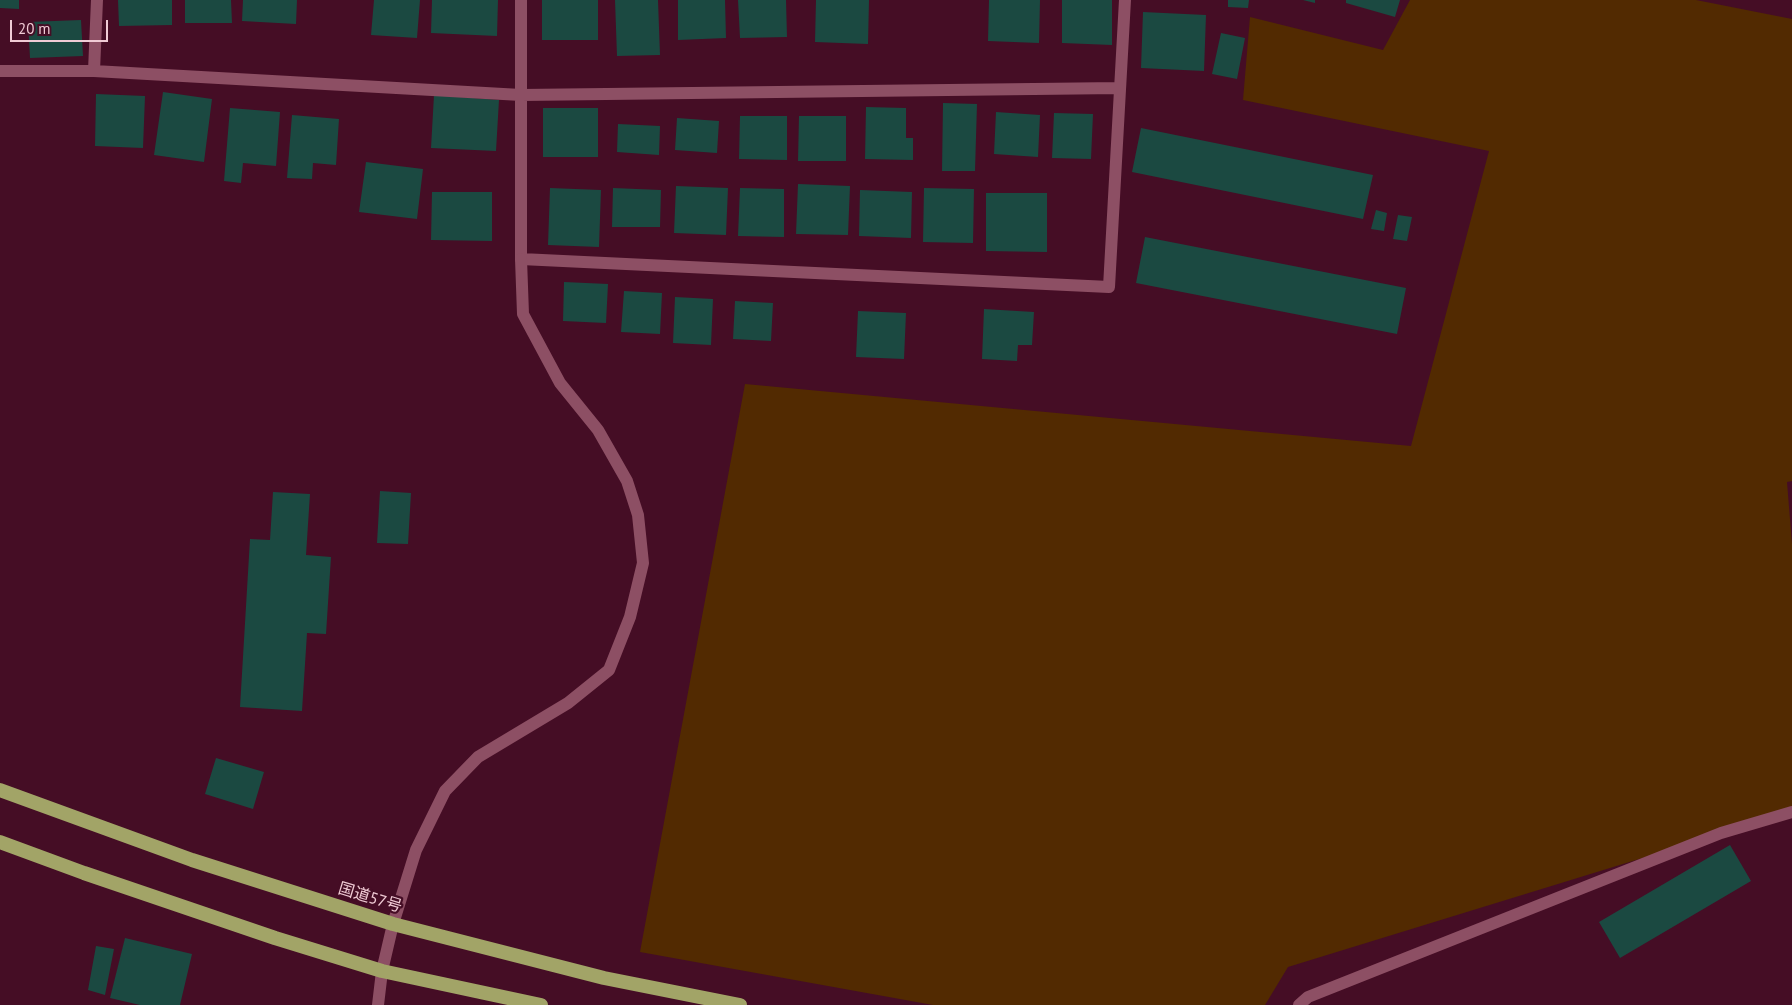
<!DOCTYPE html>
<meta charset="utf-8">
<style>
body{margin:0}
#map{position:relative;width:1792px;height:1005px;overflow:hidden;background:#450d25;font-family:"PT Sans",sans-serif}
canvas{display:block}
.scale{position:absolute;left:10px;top:20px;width:98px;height:22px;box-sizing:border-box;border:2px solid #f0cbd5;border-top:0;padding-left:6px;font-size:15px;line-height:18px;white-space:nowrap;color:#f0cbd5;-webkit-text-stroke:4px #450d25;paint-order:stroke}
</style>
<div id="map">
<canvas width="1792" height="1005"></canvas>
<div class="scale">20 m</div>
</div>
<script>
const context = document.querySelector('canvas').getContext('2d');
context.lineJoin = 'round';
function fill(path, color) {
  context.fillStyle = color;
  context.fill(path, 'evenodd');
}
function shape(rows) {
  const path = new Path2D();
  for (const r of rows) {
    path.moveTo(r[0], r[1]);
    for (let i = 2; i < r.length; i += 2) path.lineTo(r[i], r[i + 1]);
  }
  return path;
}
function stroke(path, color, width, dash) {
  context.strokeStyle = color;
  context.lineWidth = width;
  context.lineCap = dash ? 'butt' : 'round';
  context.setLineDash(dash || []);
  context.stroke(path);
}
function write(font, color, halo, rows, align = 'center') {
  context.font = font + ' "PT Sans","Noto Sans JP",sans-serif';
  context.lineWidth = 4.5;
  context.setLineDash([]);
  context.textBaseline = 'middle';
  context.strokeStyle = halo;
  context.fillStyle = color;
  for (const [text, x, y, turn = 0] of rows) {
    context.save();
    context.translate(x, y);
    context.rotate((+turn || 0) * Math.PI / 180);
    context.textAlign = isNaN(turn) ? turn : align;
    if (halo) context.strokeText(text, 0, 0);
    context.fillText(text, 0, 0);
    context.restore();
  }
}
fill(shape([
 [1410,0,1696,0,1792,19,1792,481,1787,482,1792,544,1792,812,1288,967,1265,1005,933,1005,640,952,745,384,1411,446,1489,151,1243,100,1250,17,1383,50]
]), '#522a01');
fill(shape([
 [0,0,19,0,19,9,0,8],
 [118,0,172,0,172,25,119,26],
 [185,0,231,0,232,23,185,23],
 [243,0,297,0,296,24,242,21],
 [374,0,420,0,417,38,371,35],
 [432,0,498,0,497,36,431,33],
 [542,0,598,0,598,40,542,40],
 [615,0,658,0,660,55,617,56],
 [678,0,725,0,726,38,678,40],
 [738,0,786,0,787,37,740,38],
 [816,0,869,0,868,44,815,42],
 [989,0,1040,0,1039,43,988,41],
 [1062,0,1112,0,1112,45,1062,43],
 [1228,0,1249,0,1248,8,1228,7],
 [1303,0,1315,0,1315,3],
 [1346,0,1400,0,1395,17,1346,3],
 [1143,12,1206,15,1204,71,1141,68],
 [81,20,83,56,30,58,28,22],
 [1221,33,1245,38,1237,79,1212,74],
 [163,92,212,99,204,162,154,155],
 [96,94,145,96,143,148,95,146],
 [434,95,499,100,496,151,431,148],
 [943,103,977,104,975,171,942,171],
 [866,107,906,108,906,138,913,138,913,160,865,159],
 [230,108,280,112,276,166,243,163,241,183,224,181],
 [543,108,598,108,598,157,543,157],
 [996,112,1040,115,1038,157,994,154],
 [1054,113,1093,114,1091,159,1052,158],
 [292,115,339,119,336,165,313,163,312,179,287,178],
 [740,116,787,116,787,160,739,159],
 [799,116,846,116,846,161,798,161],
 [677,118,719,121,717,153,675,150],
 [618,124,660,126,659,155,617,152],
 [1141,128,1373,175,1363,219,1132,172],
 [366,162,423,169,417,219,359,212],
 [798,184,850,186,848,235,796,234],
 [676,186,728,188,726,235,674,233],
 [550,188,601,190,599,247,548,245],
 [613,188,661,190,660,227,612,227],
 [740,188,784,189,784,237,738,236],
 [924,188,974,189,973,243,923,242],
 [860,190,912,192,911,238,859,236],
 [432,192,492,192,492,241,431,240],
 [986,193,1047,193,1047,252,986,251],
 [1376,210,1387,213,1384,231,1371,229],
 [1398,215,1412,217,1407,241,1393,239],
 [1145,237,1406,288,1397,334,1136,283],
 [564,282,608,284,606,323,563,321],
 [624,291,662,293,660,334,621,332],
 [675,297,713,299,711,345,673,343],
 [735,301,773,303,771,341,733,339],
 [984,309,1034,312,1032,345,1018,345,1017,361,982,359],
 [858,311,906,313,904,359,856,357],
 [380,491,411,493,408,544,377,543],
 [273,492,310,494,306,555,331,557,326,634,307,633,302,711,240,707,250,539,270,540],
 [216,758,264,772,253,809,205,794],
 [1730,845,1751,881,1620,958,1599,922],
 [125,938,192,954,180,1005,140,1005,110,998],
 [96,946,114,949,105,995,88,990]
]), '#1b4941');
stroke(shape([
 [1299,1005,1308,997,1721,833,1792,812]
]), '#8d4f64', 12);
stroke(shape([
 [97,0,94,71,521,95,1119,88],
 [521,0,521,259,1109,287,1125,0],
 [0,71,94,71],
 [378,1005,382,971]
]), '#8d4f64', 12);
stroke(shape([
 [382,971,393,924,416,850,445,791,478,757,568,703,609,670,630,617,643,563,638,515,627,481,598,430,560,383,523,314,521,259]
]), '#8d4f64', 12);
stroke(shape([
 [0,790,192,860,393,924,604,978,740,1005],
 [0,842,84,873,275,938,382,971,541,1005]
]), '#a2a467', 14);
write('16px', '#f0cbd5', '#450d25', [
 ["国道57号",370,898,17]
]);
</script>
